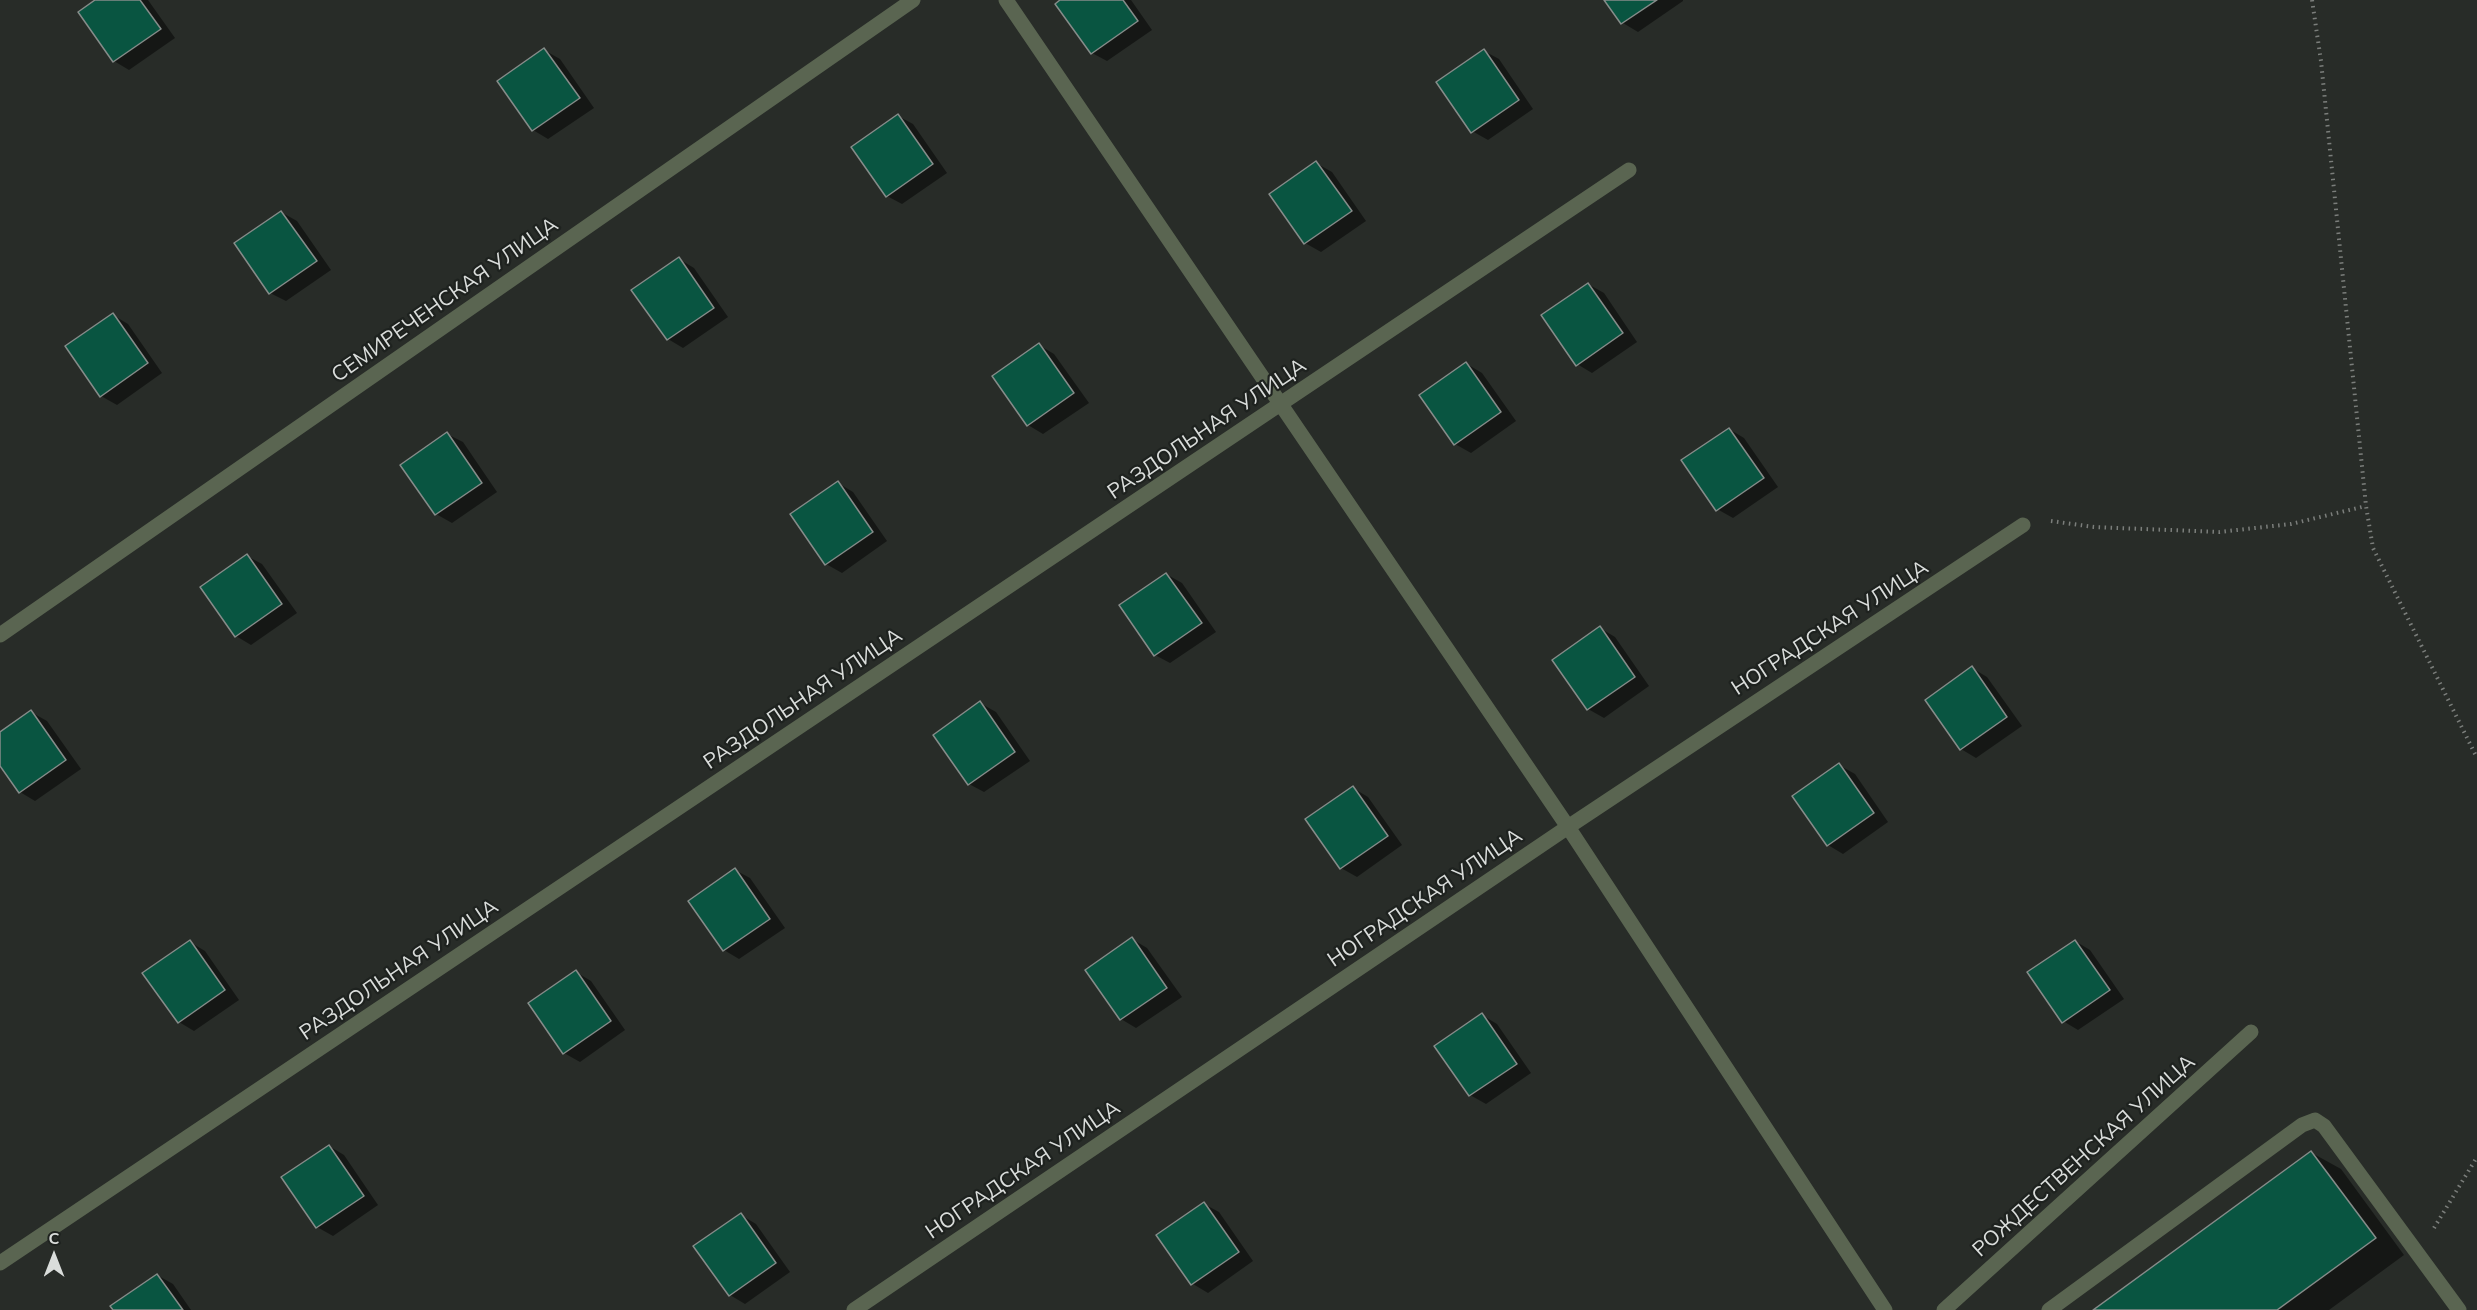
<!DOCTYPE html>
<meta charset="utf-8">
<style>
body{margin:0}
#map{position:relative;width:2477px;height:1310px;overflow:hidden;background:#282c28;font-family:Mulish,sans-serif}
canvas{display:block}
.north{position:absolute;left:24px;top:1226px;width:60px;height:60px;-webkit-text-stroke:4px #1e221f;paint-order:stroke;rotate:0deg;font-size:16px;font-weight:700;line-height:24px;text-align:center;color:#dadddb}
.north::after{content:'';display:block;margin:auto;width:21px;height:27px;background:#dadddb;clip-path:polygon(50% 0,100% 100%,50% 72%,0 100%)}
</style>
<div id="map">
<canvas width="2477" height="1310"></canvas>
<div class="north">С</div>
</div>
<script>
const context = document.querySelector('canvas').getContext('2d');
context.lineJoin = 'round';
function fill(path, color) {
  context.fillStyle = color;
  context.fill(path, 'evenodd');
}
function shape(rows) {
  const path = new Path2D();
  for (const r of rows) {
    path.moveTo(r[0], r[1]);
    for (let i = 2; i < r.length; i += 2) path.lineTo(r[i], r[i + 1]);
  }
  return path;
}
function stroke(path, color, width, dash) {
  context.strokeStyle = color;
  context.lineWidth = width;
  context.lineCap = dash ? 'butt' : 'round';
  context.setLineDash(dash || []);
  context.stroke(path);
}
function write(font, color, halo, rows, align = 'center') {
  context.font = font + ' Mulish,sans-serif';
  context.lineWidth = 4.5;
  context.setLineDash([]);
  context.textBaseline = 'middle';
  context.strokeStyle = halo;
  context.fillStyle = color;
  for (const [text, x, y, turn = 0] of rows) {
    context.save();
    context.translate(x, y);
    context.rotate((+turn || 0) * Math.PI / 180);
    context.textAlign = isNaN(turn) ? turn : align;
    if (halo) context.strokeText(text, 0, 0);
    context.fillText(text, 0, 0);
    context.restore();
  }
}
fill(shape([
 [98,0,148,0,175,38,129,70,114,61],
 [1063,0,1131,0,1152,30,1107,61,1092,53],
 [1606,0,1683,0,1683,1,1638,32,1623,23],
 [544,50,560,59,594,108,548,139,533,130],
 [1484,51,1499,59,1533,109,1488,140,1472,131],
 [898,116,913,124,947,173,902,204,887,196],
 [1316,163,1332,172,1366,221,1321,252,1305,243],
 [281,212,297,221,331,270,286,301,270,293],
 [679,259,694,268,728,317,683,348,668,339],
 [1588,284,1604,293,1637,342,1592,373,1577,364],
 [113,315,128,324,162,373,117,405,101,396],
 [1039,345,1054,354,1089,403,1043,434,1028,425],
 [1467,364,1482,373,1516,421,1471,453,1455,444],
 [1729,429,1744,438,1778,487,1733,518,1717,509],
 [447,434,463,442,497,492,452,523,436,514,402,466],
 [838,483,853,492,887,541,842,573,826,564],
 [247,556,262,564,297,613,251,645,236,636],
 [1166,574,1182,583,1216,632,1170,663,1155,655],
 [1600,628,1615,637,1649,686,1604,718,1588,709],
 [1972,668,1987,677,2022,726,1976,758,1961,749],
 [980,703,996,712,1030,761,984,792,969,784],
 [31,712,47,721,81,769,35,801,20,792,0,763,0,733],
 [1839,765,1855,774,1888,822,1843,854,1828,845],
 [1353,788,1368,797,1402,845,1357,877,1341,868],
 [735,870,750,878,785,928,739,959,724,950],
 [1132,939,1147,948,1182,997,1136,1028,1121,1019],
 [2075,941,2090,950,2124,999,2078,1030,2063,1021],
 [190,942,205,951,239,1000,194,1031,179,1022],
 [576,972,591,981,625,1030,580,1062,564,1053],
 [1482,1015,1497,1024,1531,1073,1486,1104,1470,1095,1436,1047],
 [329,1146,344,1155,378,1205,333,1236,317,1227,283,1178],
 [2312,1153,2341,1169,2404,1255,2329,1310,2096,1310],
 [1204,1204,1219,1212,1253,1261,1208,1293,1193,1284],
 [741,1215,756,1224,790,1272,745,1304,730,1295],
 [157,1275,173,1284,191,1310,114,1310]
]), '#0007');
const building = shape([
 [95,0,140,0,161,29,113,62,78,12,95,0],
 [1060,0,1123,0,1138,21,1091,54,1055,4,1060,0],
 [1604,0,1657,0,1621,24,1604,0],
 [544,48,580,98,532,131,497,81,544,48],
 [1484,49,1519,100,1471,133,1436,82,1484,49],
 [898,114,933,164,886,197,851,147,898,114],
 [1316,161,1352,211,1304,244,1269,194,1316,161],
 [281,211,317,261,269,294,234,243,281,211],
 [679,257,714,308,667,340,631,290,679,257],
 [1588,283,1623,333,1576,366,1541,315,1588,283],
 [113,313,148,363,100,397,65,346,113,313],
 [1039,343,1074,393,1027,426,992,376,1039,343],
 [1466,362,1501,412,1454,445,1419,395,1466,362],
 [1729,428,1764,478,1716,511,1681,460,1729,428],
 [447,432,482,483,435,515,400,465,447,432],
 [838,481,873,532,825,565,790,514,838,481],
 [247,554,282,604,235,637,200,587,247,554],
 [1166,573,1202,623,1154,656,1119,605,1166,573],
 [1600,626,1635,677,1587,710,1552,660,1600,626],
 [1972,666,2007,717,1960,750,1925,700,1972,666],
 [980,701,1015,752,968,785,933,735,980,701],
 [31,710,66,760,19,793,0,766,0,732,31,710],
 [1839,763,1874,813,1827,846,1792,796,1839,763],
 [1353,786,1388,836,1340,869,1305,819,1353,786],
 [735,868,770,919,723,951,688,901,735,868],
 [1132,937,1167,988,1120,1020,1085,970,1132,937],
 [190,940,225,990,178,1023,142,973,190,940],
 [2075,940,2110,990,2062,1023,2027,972,2075,940],
 [576,970,611,1021,563,1054,528,1003,576,970],
 [1482,1013,1517,1064,1469,1096,1434,1046,1482,1013],
 [329,1145,364,1196,316,1228,281,1177,329,1145],
 [2311,1151,2376,1238,2277,1310,2093,1310,2311,1151],
 [1204,1202,1239,1252,1191,1285,1156,1235,1204,1202],
 [741,1213,776,1263,729,1296,693,1246,741,1213],
 [157,1274,183,1310,113,1310,110,1306,157,1274]
]);
fill(building, '#095541');
stroke(building, '#868c8a', 1.5);
stroke(shape([
 [2312,0,2321,61,2366,506,2373,548,2477,758],
 [2051,521,2094,527,2219,532,2291,524,2366,506],
 [2434,1228,2477,1157]
]), '#7b7e7b', 4, [1.5, 4.5]);
stroke(shape([
 [1006,0,1568,827,1885,1310],
 [0,635,913,0],
 [0,1263,1629,170],
 [854,1310,1568,827,2023,525],
 [1944,1310,2251,1032],
 [2049,1310,2302,1125,2315,1120,2324,1126,2459,1310]
]), '#5a6551', 15);
write('21px', '#dadddb', '#1e221f', [
 ["СЕМИРЕЧЕНСКАЯ УЛИЦА",445,300,-35],
 ["РАЗДОЛЬНАЯ УЛИЦА",1207,429,-34],
 ["НОГРАДСКАЯ УЛИЦА",1830,628,-33],
 ["РАЗДОЛЬНАЯ УЛИЦА",803,699,-34],
 ["НОГРАДСКАЯ УЛИЦА",1425,898,-34],
 ["РАЗДОЛЬНАЯ УЛИЦА",399,970,-34],
 ["РОЖДЕСТВЕНСКАЯ УЛИЦА",2084,1156,-42],
 ["НОГРАДСКАЯ УЛИЦА",1023,1170,-34]
]);
</script>
